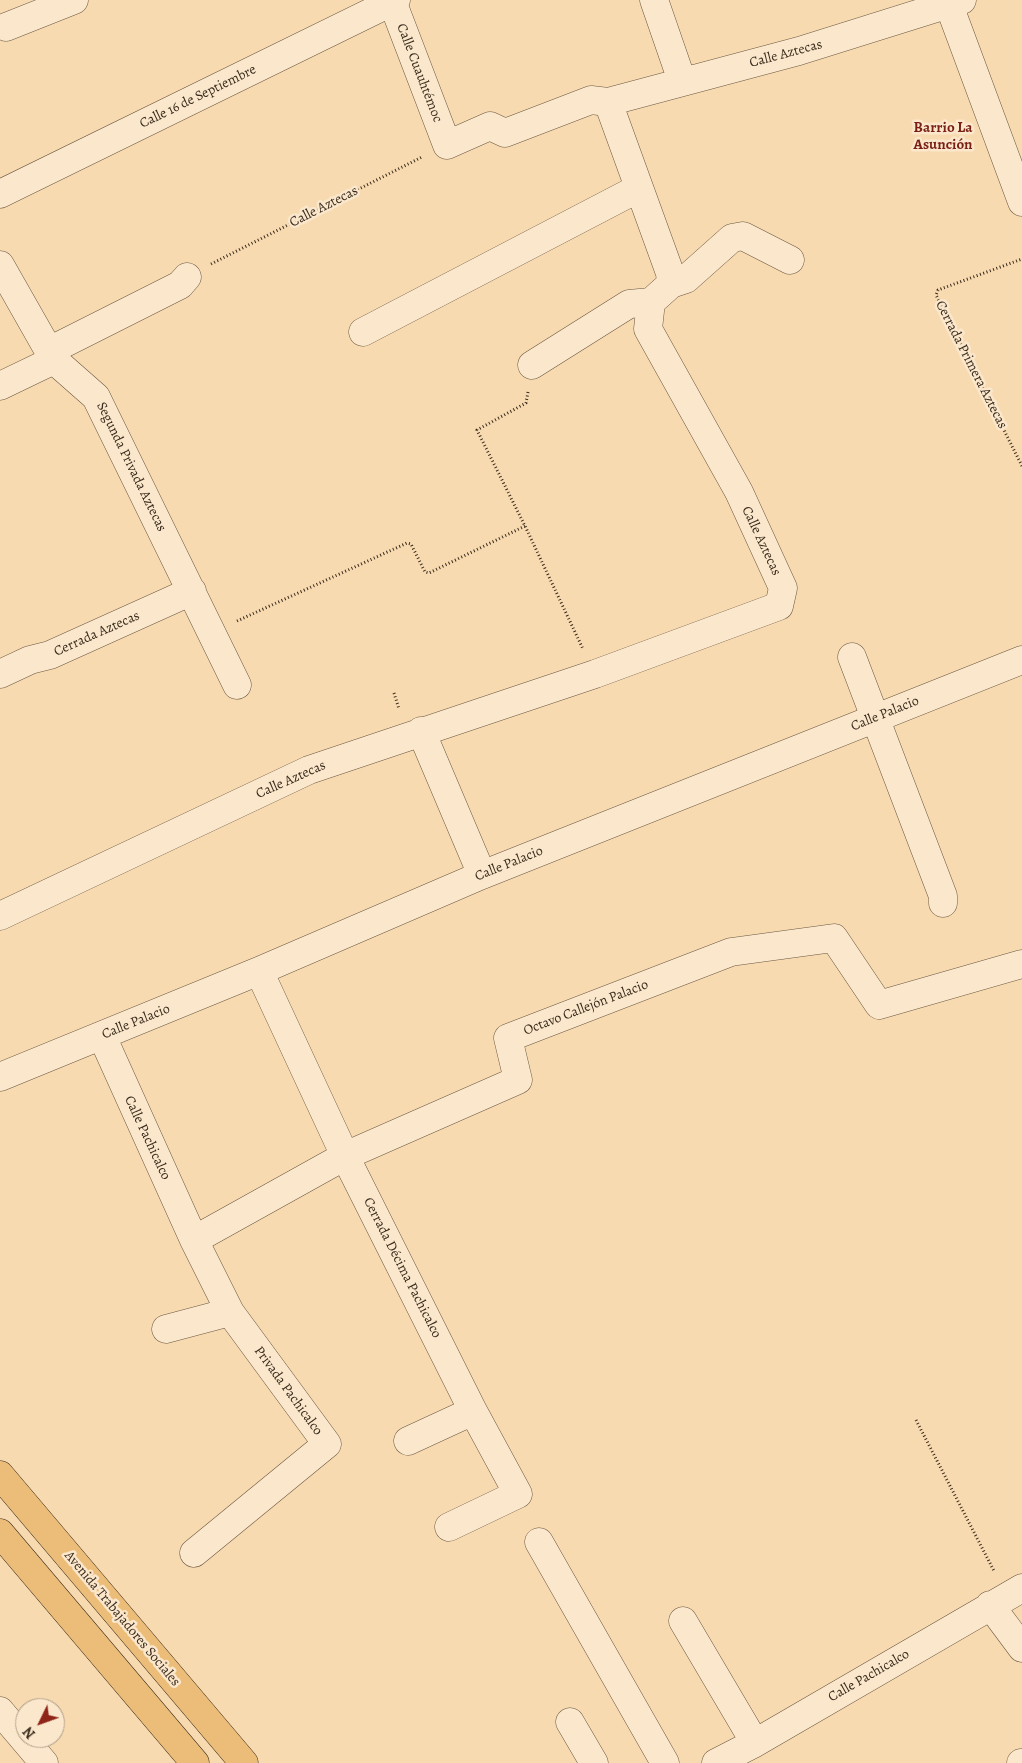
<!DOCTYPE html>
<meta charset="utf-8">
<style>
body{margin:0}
#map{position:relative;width:1022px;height:1763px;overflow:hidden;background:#f8dab0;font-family:Alegreya,serif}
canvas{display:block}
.north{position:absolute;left:15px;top:1698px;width:50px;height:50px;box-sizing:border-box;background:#fae7cc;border:1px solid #ad9c86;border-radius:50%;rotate:228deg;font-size:14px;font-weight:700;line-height:20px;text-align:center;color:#3a2b1c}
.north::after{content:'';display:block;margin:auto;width:18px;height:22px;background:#8f2418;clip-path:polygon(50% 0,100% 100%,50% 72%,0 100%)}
</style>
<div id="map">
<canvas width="1022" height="1763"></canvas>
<div class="north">N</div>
</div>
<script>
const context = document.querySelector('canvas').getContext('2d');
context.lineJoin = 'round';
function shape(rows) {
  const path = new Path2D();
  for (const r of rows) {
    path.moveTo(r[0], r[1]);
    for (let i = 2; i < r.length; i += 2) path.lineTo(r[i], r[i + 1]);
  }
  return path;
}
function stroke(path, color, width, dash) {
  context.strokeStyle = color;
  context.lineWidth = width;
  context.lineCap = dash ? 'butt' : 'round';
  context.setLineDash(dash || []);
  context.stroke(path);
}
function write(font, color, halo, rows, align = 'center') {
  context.font = font + ' Alegreya,serif';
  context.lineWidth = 5;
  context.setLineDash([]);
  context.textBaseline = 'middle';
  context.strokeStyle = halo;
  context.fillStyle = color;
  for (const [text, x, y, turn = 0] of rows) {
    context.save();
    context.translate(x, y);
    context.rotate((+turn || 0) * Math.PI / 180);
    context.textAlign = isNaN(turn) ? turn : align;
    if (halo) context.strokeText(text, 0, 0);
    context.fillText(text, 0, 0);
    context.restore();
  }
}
const minor = shape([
 [654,0,682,81],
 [392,1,447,145,490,126,505,133,591,100,608,102,799,51,962,0],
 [949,5,1022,202],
 [6,27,74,0],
 [0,194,396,0],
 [0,265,54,360,96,397,237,685],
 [671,284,686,279,732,238,743,236,790,260],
 [363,332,639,188],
 [49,351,180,285,187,277],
 [532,365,629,304,651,302],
 [0,386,54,360],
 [852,657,943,896,943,903],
 [0,674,30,660,50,655,192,591],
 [421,731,482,875],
 [0,916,309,770,595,674,779,606,783,588,739,492,648,329,651,302,671,284,670,273,608,102],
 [259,971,345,1156,473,1411,518,1494,449,1527],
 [102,1036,194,1240,230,1312,327,1444,194,1553],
 [0,1077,259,971,482,875,1022,660],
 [194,1240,345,1156,518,1080,508,1038,731,952,834,938,879,1005,1022,964],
 [166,1329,230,1312],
 [408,1441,473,1411],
 [539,1542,665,1763],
 [990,1605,1022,1648],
 [683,1621,755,1743],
 [0,1711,44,1763],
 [570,1722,594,1763],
 [716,1763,755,1743,1022,1588],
 [1021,1763,1022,1763]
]);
const major = shape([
 [0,1475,244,1763],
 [0,1533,195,1763]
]);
stroke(minor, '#6a5741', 29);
stroke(major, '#3a2b1c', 29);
stroke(shape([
 [211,264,422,157],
 [528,392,526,403,477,430,525,526,583,649],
 [1022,466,936,295,938,290,1022,259],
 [237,621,407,543,411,544,425,572,429,573,525,526],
 [394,693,399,709],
 [916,1420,994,1571]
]), '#3a2b1c', 3, [1, 2.5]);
stroke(minor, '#fae7cc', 28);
stroke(major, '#ecbd78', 28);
write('14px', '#3a2b1c', '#fae7cc', [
 ["Calle Aztecas",786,54,-15],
 ["Calle Cuauhtémoc",419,73,69],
 ["Calle 16 de Septiembre",198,97,-26],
 ["Calle Aztecas",324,207,-27],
 ["Cerrada Primera Aztecas",971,365,63],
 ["Segunda Privada Aztecas",131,467,64],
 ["Calle Aztecas",761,541,65],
 ["Cerrada Aztecas",97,634,-24],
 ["Calle Palacio",885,714,-22],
 ["Calle Aztecas",291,780,-24],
 ["Calle Palacio",509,864,-22],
 ["Octavo Callejón Palacio",586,1008,-21],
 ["Calle Palacio",136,1022,-22],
 ["Calle Pachicalco",147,1138,65],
 ["Cerrada Décima Pachicalco",402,1268,63],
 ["Privada Pachicalco",288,1391,54],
 ["Avenida Trabajadores Sociales",122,1619,50],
 ["Calle Pachicalco",869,1676,-30]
]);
write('bold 15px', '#7a1f14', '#fae7cc', [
 ["Barrio La",943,128],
 ["Asunción",943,145]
]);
</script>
